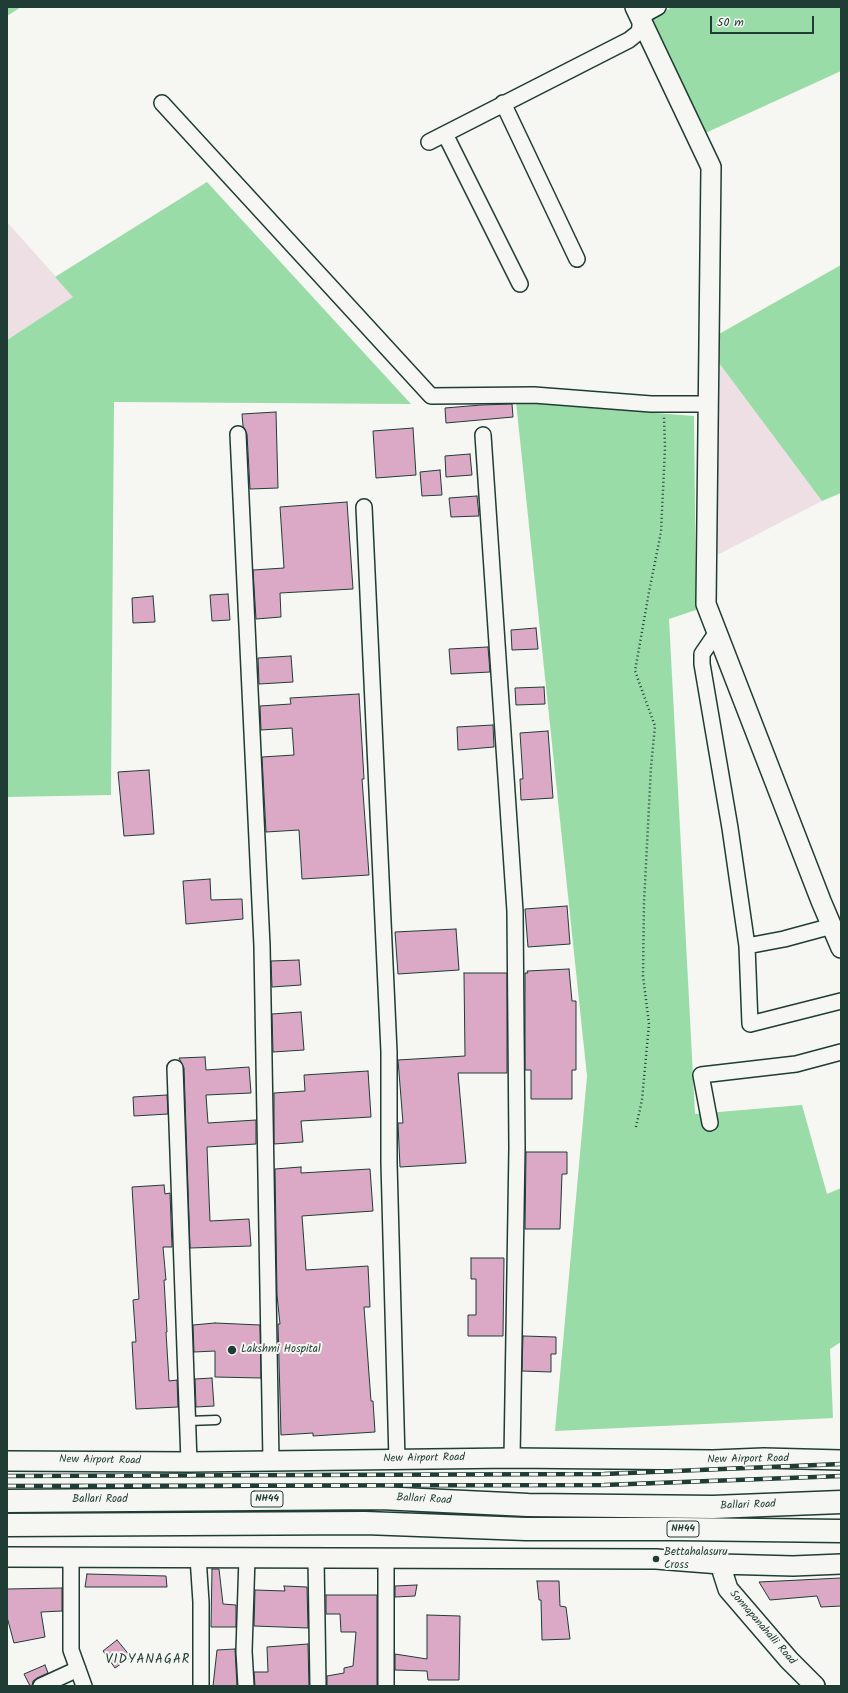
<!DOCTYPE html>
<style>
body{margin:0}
#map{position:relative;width:848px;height:1693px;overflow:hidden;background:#f6f6f2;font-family:Kalam,sans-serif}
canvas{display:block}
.frame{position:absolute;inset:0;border:8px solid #1f3d34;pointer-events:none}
.scale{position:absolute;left:710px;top:16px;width:104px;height:18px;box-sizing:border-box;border:2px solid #1f3d34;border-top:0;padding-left:5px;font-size:12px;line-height:14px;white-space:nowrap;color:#1f3d34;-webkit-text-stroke:3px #f6f6f2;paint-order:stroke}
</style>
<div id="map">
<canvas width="848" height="1693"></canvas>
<div class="frame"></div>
<div class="scale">50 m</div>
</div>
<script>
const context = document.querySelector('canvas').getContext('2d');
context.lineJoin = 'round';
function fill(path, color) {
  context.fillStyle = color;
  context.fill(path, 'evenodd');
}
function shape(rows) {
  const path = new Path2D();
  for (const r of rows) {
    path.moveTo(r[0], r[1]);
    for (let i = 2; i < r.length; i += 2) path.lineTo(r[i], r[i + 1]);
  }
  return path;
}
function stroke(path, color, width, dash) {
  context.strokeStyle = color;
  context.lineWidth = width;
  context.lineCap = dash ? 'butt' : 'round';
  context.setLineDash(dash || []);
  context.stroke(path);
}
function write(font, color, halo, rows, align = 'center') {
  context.font = font + ' Kalam,sans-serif';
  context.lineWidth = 4;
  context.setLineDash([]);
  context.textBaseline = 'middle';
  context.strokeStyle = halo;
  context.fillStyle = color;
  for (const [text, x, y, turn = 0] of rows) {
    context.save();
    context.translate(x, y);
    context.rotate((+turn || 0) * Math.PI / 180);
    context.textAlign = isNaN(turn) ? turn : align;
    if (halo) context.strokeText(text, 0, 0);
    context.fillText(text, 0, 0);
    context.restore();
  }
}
fill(shape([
 [7,222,74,297,7,340],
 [719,363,822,501,717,555]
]), '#eedfe5');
fill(shape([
 [7,7,21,7,7,16],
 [672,7,841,7,841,71,701,135,650,20],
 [207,182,411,404,114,402,111,795,7,797,7,340,73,297,55,277],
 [841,265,841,493,822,501,719,363,719,334],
 [516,402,694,416,696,610,669,619,695,1114,802,1105,827,1194,841,1188,841,1342,830,1349,833,1418,555,1431,587,1076]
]), '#99dca7');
const building = shape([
 [512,404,513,417,446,423,445,408,481,405,512,404],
 [276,412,278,488,250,489,247,434,243,426,242,414,276,412],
 [413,428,416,475,376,478,373,431,413,428],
 [470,454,472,475,446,477,445,456,470,454],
 [440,470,442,495,422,496,420,472,440,470],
 [477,496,479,516,451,517,449,498,477,496],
 [347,502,353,589,280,593,281,617,256,619,253,570,284,568,280,507,347,502],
 [228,594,230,620,212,621,210,595,228,594],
 [153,596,155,622,133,623,132,598,153,596],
 [536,628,538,649,512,650,511,630,536,628],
 [488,647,490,672,451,674,449,649,488,647],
 [291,656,293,682,259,684,258,658,291,656],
 [544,687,545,704,516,705,515,688,544,687],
 [359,694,364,779,362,779,369,875,302,879,299,830,266,832,262,757,294,755,292,728,261,730,260,706,291,704,290,698,359,694],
 [493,725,494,747,458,750,457,727,493,725],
 [548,731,553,798,521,800,520,779,523,779,520,733,548,731],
 [149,770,154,834,124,836,118,772,149,770],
 [210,879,211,900,242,899,243,919,186,924,183,881,210,879],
 [567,906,570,944,528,947,525,909,567,906],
 [456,929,459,970,398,974,395,932,456,929],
 [299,960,301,985,272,987,271,961,299,960],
 [569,969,572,1001,576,1001,576,1070,572,1070,572,1099,531,1099,531,1070,525,1070,525,973,528,973,527,971,569,969],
 [464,973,507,973,507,1073,458,1073,466,1163,400,1167,398,1123,403,1123,398,1060,465,1056,464,973],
 [301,1012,304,1050,273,1052,272,1014,301,1012],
 [205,1057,206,1070,249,1067,251,1093,206,1095,208,1123,256,1120,256,1144,207,1147,210,1221,249,1219,251,1246,190,1248,184,1068,179,1058,205,1057],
 [368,1071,371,1117,301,1121,303,1142,274,1144,274,1093,305,1091,304,1075,368,1071],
 [167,1095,168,1114,134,1116,133,1097,167,1095],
 [526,1152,567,1152,567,1174,562,1174,560,1229,525,1229,526,1152],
 [301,1167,301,1173,370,1169,373,1211,302,1216,306,1270,368,1266,370,1307,364,1307,371,1401,373,1401,375,1432,313,1436,313,1433,281,1435,278,1324,280,1324,277,1295,275,1169,301,1167],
 [164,1185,165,1194,170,1193,172,1247,163,1247,166,1280,164,1280,167,1332,166,1332,169,1381,177,1380,178,1407,136,1409,132,1342,136,1342,133,1300,139,1299,132,1187,164,1185],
 [471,1258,504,1258,503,1336,468,1336,468,1315,476,1315,476,1279,471,1279,471,1258],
 [215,1323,260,1325,261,1378,215,1377,215,1351,194,1352,193,1325,215,1323],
 [523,1336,556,1337,556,1354,551,1354,551,1372,522,1371,523,1336],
 [212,1378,214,1406,196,1407,195,1379,212,1378],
 [212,1569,219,1569,223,1604,236,1605,236,1627,211,1627,212,1569],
 [87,1574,166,1576,167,1587,85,1587,87,1574],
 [841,1578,841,1606,821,1607,817,1596,770,1600,759,1582,841,1578],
 [537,1581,559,1581,560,1606,566,1607,570,1639,542,1640,541,1600,539,1600,537,1581],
 [417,1585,415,1596,395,1597,395,1586,417,1585],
 [284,1586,307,1587,308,1628,254,1626,255,1590,285,1591,284,1586],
 [62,1588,62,1611,41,1612,45,1637,14,1643,7,1617,7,1589,62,1588],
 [326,1595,377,1595,377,1686,327,1686,327,1676,344,1673,344,1668,353,1666,356,1632,341,1632,340,1614,326,1614,326,1595],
 [427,1615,460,1616,459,1680,428,1680,427,1671,395,1670,395,1654,427,1659,427,1615],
 [117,1640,131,1657,115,1668,103,1651,117,1640],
 [308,1644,309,1686,255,1686,254,1672,268,1672,267,1647,308,1644],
 [235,1649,237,1686,213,1686,217,1650,235,1649],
 [45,1665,48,1673,37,1678,33,1681,32,1686,30,1686,24,1674,45,1665]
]);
fill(building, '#dba9c6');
stroke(building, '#1f3d34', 1);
const service = shape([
 [188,1421,216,1420]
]);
const minor = shape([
 [162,103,431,396,534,395,651,404,708,404],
 [503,103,577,259],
 [445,134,520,284],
 [429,142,629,40,639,32,641,20,647,13,658,7],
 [238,434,262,946,271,1461],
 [483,435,515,911,517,1148,512,1458],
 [364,507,389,1052,389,1163,397,1460],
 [717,632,702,654,702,664,730,828,747,946],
 [832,926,784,939,747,946,750,1024,841,1001],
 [175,1068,189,1462],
 [710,1123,701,1075,796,1064,841,1052],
 [71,1557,71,1650,84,1686],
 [198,1557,201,1602,201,1686],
 [316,1558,318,1686],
 [386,1558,386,1686],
 [41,1686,78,1669],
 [246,1686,244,1651,247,1557]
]);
const tertiary = shape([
 [635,7,711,167,706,604,821,901,841,948],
 [7,1461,189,1462,512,1458,713,1460,764,1458,841,1460],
 [7,1557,656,1559,720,1564,793,1566,841,1564],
 [720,1564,728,1589,789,1660,815,1686]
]);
const trunk = shape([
 [7,1501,380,1498,528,1505,713,1507,841,1502],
 [7,1525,365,1523,526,1529,678,1529,841,1531]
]);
stroke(service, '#1f3d34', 11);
stroke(minor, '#1f3d34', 18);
stroke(tertiary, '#1f3d34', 22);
stroke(trunk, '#1f3d34', 25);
stroke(shape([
 [636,1127,642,1100,649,1024,643,976,644,903,651,767,655,726,635,671,649,592,661,532,665,448,664,417]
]), '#1f3d34', 2.5, [1, 3]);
stroke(service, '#f6f6f2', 8);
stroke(minor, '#f6f6f2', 15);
stroke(tertiary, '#f6f6f2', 19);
stroke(trunk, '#f6f6f2', 22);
const rail = shape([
 [7,1476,604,1474,841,1464],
 [7,1486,604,1485,841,1476]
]);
stroke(rail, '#1f3d34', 4.5);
stroke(rail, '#f6f6f2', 3, [9]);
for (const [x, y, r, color] of [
 [232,1350,5,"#1f3d34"],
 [656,1559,4,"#1f3d34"]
]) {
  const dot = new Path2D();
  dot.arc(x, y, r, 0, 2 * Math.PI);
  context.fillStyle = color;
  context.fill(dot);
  stroke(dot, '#f6f6f2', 1.5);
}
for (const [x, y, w] of [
 [267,1499,32],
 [683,1529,32]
]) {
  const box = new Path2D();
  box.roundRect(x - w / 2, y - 8, w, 16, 3);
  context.fillStyle = '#f6f6f2';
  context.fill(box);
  stroke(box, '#1f3d34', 1);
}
write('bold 10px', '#1f3d34', null, [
 ["NH44",267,1499],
 ["NH44",683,1529]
]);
write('11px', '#1f3d34', '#f6f6f2', [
 ["Lakshmi Hospital",241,1350],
 ["Bettahalasuru",664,1553],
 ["Cross",664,1566]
], 'left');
write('11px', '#1f3d34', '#f6f6f2', [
 ["New Airport Road",424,1459,-1],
 ["New Airport Road",748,1460,-1],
 ["New Airport Road",100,1461,1],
 ["Ballari Road",100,1500],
 ["Ballari Road",424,1500,3],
 ["Ballari Road",748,1506,-2],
 ["Sonnapanahalli Road",762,1628,49]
]);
context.letterSpacing = '1px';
write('13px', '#1f3d34', '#f6f6f2', [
 ["VIDYANAGAR",148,1661]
]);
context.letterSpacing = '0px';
</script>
